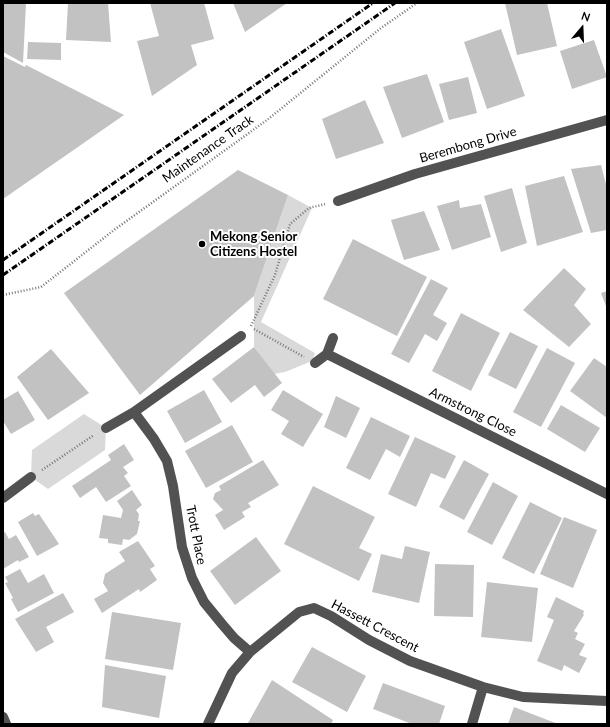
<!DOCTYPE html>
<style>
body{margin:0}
#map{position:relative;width:610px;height:727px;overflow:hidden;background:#fff;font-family:Lato,sans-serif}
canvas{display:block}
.frame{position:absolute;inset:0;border:4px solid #000;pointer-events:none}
.north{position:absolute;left:562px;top:8px;width:40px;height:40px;-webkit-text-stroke:3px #fff;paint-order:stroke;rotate:19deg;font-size:11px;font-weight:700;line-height:16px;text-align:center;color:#000}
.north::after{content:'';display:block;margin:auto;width:14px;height:18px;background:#000;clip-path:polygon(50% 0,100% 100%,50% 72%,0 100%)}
</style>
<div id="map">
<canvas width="610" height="727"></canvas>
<div class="frame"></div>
<div class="north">N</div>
</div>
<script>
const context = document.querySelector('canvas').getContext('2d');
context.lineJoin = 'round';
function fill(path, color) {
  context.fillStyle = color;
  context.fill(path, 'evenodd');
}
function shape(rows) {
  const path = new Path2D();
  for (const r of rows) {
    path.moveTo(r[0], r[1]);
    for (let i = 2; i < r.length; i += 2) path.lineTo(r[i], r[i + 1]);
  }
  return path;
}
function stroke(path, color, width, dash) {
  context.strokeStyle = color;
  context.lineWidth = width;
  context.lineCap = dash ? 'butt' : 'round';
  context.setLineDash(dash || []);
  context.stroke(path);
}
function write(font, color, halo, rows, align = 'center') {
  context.font = font + ' Lato,sans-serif';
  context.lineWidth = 4;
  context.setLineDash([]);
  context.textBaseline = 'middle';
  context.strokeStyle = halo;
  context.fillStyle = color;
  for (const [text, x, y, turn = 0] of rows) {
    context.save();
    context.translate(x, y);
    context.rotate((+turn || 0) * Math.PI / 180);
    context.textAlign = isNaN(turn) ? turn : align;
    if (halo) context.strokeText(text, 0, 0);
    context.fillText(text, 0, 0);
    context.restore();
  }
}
fill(shape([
 [288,195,312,208,261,322,315,353,312,361,285,372,274,374,254,347,254,296],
 [84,414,106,428,105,450,48,489,31,477,32,450]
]), '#d9d9d9');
fill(shape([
 [3,3,26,3,23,63,3,52],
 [68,3,108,3,111,42,66,40],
 [150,3,204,3,214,39,191,45,197,65,152,96,137,41,159,36],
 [233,3,287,3,245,32],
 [505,3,547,3,557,46,517,55],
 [501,29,525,96,487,109,464,42],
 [594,40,607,77,572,89,560,51],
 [28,42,61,43,61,60,27,59],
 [3,56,25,67,26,65,124,115,3,199],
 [427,74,444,122,402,138,383,87],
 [468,77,477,113,449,120,439,84],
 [365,100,384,143,336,159,322,119],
 [601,165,607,188,607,230,591,233,571,169],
 [238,170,288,195,254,296,140,395,64,293],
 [564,176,583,232,537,246,525,186],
 [512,188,527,243,501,252,484,196],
 [459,200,460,208,481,204,491,237,452,250,437,206],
 [424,211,440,250,404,260,391,220],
 [353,239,427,277,397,336,323,299],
 [564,268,586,289,574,305,591,324,569,347,523,310],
 [431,279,448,288,433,315,447,323,437,341,425,334,409,363,391,354],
 [607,291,607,309,601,293],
 [461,313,500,333,471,391,432,371],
 [510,332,538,346,516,389,488,375],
 [254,347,282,383,264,397,255,385,231,403,212,379],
 [547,348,575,363,541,427,513,412],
 [51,349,89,393,48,420,17,377],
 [594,358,607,367,607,418,570,391],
 [204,390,222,422,185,443,167,411],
 [283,390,323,414,303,447,281,434,289,421,271,410],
 [18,391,35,420,11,434,3,421,3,400],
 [336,396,360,408,346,438,324,427],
 [561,405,600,428,585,452,547,429],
 [371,417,410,436,400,457,386,449,370,480,346,468],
 [232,425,253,462,206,488,185,451],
 [415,437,456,456,445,479,431,473,416,507,388,494],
 [124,444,134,460,123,467,128,473,124,476,131,486,106,502,96,487,80,498,72,486,111,460,108,455],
 [263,460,279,485,248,503,251,507,242,512,245,517,224,530,215,515,223,510,213,499,215,493,221,490,219,486],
 [464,460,489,474,464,520,439,507],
 [493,482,518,496,492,545,467,532],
 [313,486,375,517,359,548,372,554,359,581,284,544],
 [132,490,142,505,136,510,139,514,138,521,140,521,137,534,129,540,123,539,122,545,108,543,108,539,99,538,103,515,121,518,123,510,117,501],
 [530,502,562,518,534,574,502,558],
 [33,513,35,516,39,514,59,544,37,556,18,522],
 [564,517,597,530,573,588,540,574],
 [5,532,9,539,16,535,29,557,19,562,18,560,3,569,3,533],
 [256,537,281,571,235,605,210,571],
 [138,541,155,566,150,569,157,580,140,592,139,589,102,613,94,599,108,591,103,583,105,574,125,561,119,552],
 [405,546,430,552,419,603,372,592,381,554,402,559],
 [435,564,474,565,473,617,434,616],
 [20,569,28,583,44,574,54,593,18,612,11,599,13,598,5,583,8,582,5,577],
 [487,582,538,588,532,642,481,637],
 [63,593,74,612,46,627,54,642,36,652,15,619],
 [556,597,584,611,583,614,584,615,574,631,578,633,575,639,585,644,579,655,587,658,579,673,564,665,562,671,537,661,554,620,547,617],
 [112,612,181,623,173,670,105,659],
 [312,647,366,676,347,712,292,682],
 [105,665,166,676,159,718,102,707],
 [272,680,333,720,331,724,248,723],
 [383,683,445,706,439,724,412,724,373,709],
 [514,707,558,724,508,724]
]), '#c2c2c2');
stroke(shape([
 [3,295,41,287,114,230,267,120,381,28,417,3],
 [251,326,275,275,290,224,309,208,325,204],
 [254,329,304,357],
 [42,470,94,435]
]), '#747474', 2.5, [1, 2]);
stroke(shape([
 [338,201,415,174,607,120],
 [327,354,607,494],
 [315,363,327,354,333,338],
 [134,412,154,439,167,461,173,486,182,547,192,578,204,602,222,624,234,638,250,652],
 [106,428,134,412,241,336],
 [3,498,31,477],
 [3,717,6,724],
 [208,724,232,673,250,652,299,612,314,608,331,616,369,640,410,661,483,687,523,697,607,701],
 [472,724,483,687]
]), '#525252', 10);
stroke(shape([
 [3,260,373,3],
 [3,275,395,3]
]), '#000', 3, [6, 2, 1, 2]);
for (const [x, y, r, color] of [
 [202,244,4,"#000"]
]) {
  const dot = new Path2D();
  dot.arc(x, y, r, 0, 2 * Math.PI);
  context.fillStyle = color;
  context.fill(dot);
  stroke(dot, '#fff', 1.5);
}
write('13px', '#000', '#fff', [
 ["Berembong Drive",468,145,-16],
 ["Maintenance Track",208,149,-35],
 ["Armstrong Close",473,412,26],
 ["Trott Place",196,535,79],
 ["Hassett Crescent",375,626,28]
]);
write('bold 13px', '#000', '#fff', [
 ["Mekong Senior",210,237],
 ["Citizens Hostel",210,252]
], 'left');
</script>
